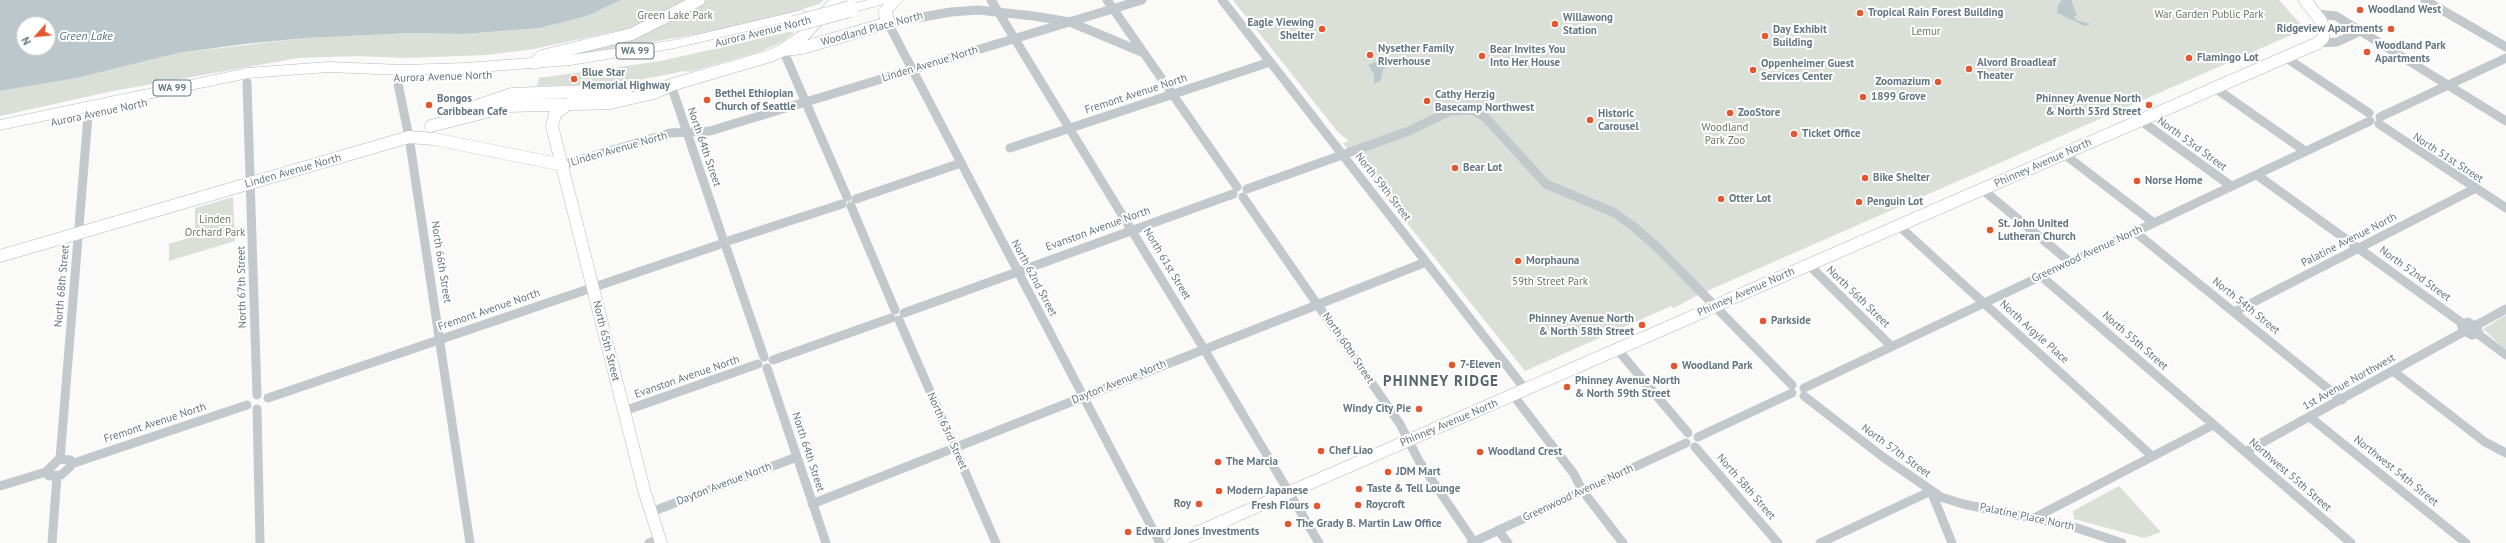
<!DOCTYPE html>
<style>
body{margin:0}
#map{position:relative;width:2506px;height:543px;overflow:hidden;background:#fafaf8;font-family:"PT Sans",sans-serif}
canvas{display:block}
.north{position:absolute;left:16px;top:16px;width:40px;height:40px;box-sizing:border-box;background:#fff;border:1px solid #c1c8cd;border-radius:50%;rotate:243deg;font-size:11px;font-weight:700;line-height:16px;text-align:center;color:#657683}
.north::after{content:'';display:block;margin:auto;width:14px;height:18px;background:#e4572e;clip-path:polygon(50% 0,100% 100%,50% 72%,0 100%)}
</style>
<div id="map">
<canvas width="2506" height="543"></canvas>
<div class="north">N</div>
</div>
<script>
const context = document.querySelector('canvas').getContext('2d');
context.lineJoin = 'round';
function fill(path, color) {
  context.fillStyle = color;
  context.fill(path, 'evenodd');
}
function shape(rows) {
  const path = new Path2D();
  for (const r of rows) {
    path.moveTo(r[0], r[1]);
    for (let i = 2; i < r.length; i += 2) path.lineTo(r[i], r[i + 1]);
  }
  return path;
}
function stroke(path, color, width, dash) {
  context.strokeStyle = color;
  context.lineWidth = width;
  context.lineCap = dash ? 'butt' : 'round';
  context.setLineDash(dash || []);
  context.stroke(path);
}
function write(font, color, halo, rows, align = 'center') {
  context.font = font + ' "PT Sans",sans-serif';
  context.lineWidth = 4;
  context.setLineDash([]);
  context.textBaseline = 'middle';
  context.strokeStyle = halo;
  context.fillStyle = color;
  for (const [text, x, y, turn = 0] of rows) {
    context.save();
    context.translate(x, y);
    context.rotate((+turn || 0) * Math.PI / 180);
    context.textAlign = isNaN(turn) ? turn : align;
    if (halo) context.strokeText(text, 0, 0);
    context.fillText(text, 0, 0);
    context.restore();
  }
}
fill(shape([
 [621,0,824,0,819,4,782,15,705,33,574,55,573,52,628,41,647,32,617,31,534,49,486,55,406,58,357,56,298,58,113,91,0,116,0,91,77,78,178,53,306,38,411,33,463,34,540,28,587,16],
 [1233,0,2279,0,2305,29,1698,295,1674,308,1671,306,1525,371,1343,143,1349,141,1337,131],
 [793,31,794,33,782,42,759,52,689,72,685,71,618,84,537,86,539,78,661,61],
 [233,197,235,241,169,261,169,244,195,236,195,208],
 [2506,315,2506,350,2483,329],
 [2119,486,2161,532,2144,538,2074,519,2073,511]
]), '#dadfd7');
fill(shape([
 [0,0,621,0,587,16,540,28,463,34,411,33,306,38,244,44,178,53,77,78,0,91],
 [24,24,48,24,48,48,24,48],
 [2062,0,2071,0,2077,15,2074,16,2076,20,2090,24,2085,26,2057,13,2058,5],
 [1375,62,1389,66,1383,69,1381,80,1374,84,1374,74,1368,65]
]), '#bbc7cb');
const secondary = shape([
 [784,49,802,37,837,0],
 [535,63,542,56,632,34,699,0],
 [626,90,591,96,568,104,555,114,552,126,644,490,661,543],
 [450,115,512,94,590,91],
 [431,126,509,106,610,103,654,93,671,85,770,56,783,50,802,48,888,23],
 [0,256,409,137,434,139,563,165],
 [1728,300,2318,43,2323,38,2324,31,2321,21,2305,0],
 [1173,543,1705,311]
]);
const highway = shape([
 [868,0,903,0,892,12,895,23,893,26,883,26,881,23,878,11,884,4,850,13,843,9,845,6,868,0],
 [802,10,809,14,807,17,675,48,571,65,466,73,403,75,328,72,248,78,0,130,0,120,248,68,328,62,403,65,466,63,571,55,675,40,802,10]
]);
stroke(secondary, '#b3babf', 13);
stroke(highway, '#b4b9bd', 1);
stroke(shape([
 [991,0,1204,349,1319,543],
 [1107,0,1237,187],
 [1222,0,1525,389],
 [2425,0,2506,47],
 [2317,14,2336,16,2506,121],
 [2318,43,2337,42,2361,31],
 [783,50,847,197],
 [1144,53,1070,22,1034,16,978,10,951,12,888,23,1160,543],
 [2285,57,2369,113],
 [397,79,409,137,470,543],
 [247,83,257,395],
 [671,85,723,239],
 [2215,88,2305,151],
 [2380,117,2506,58],
 [2140,120,2231,186],
 [2379,124,2506,208],
 [1010,148,1270,62],
 [2064,154,2154,223],
 [563,165,670,133,710,131,1142,0],
 [2257,175,2462,323],
 [1247,189,1409,131,1450,111,1472,110,1485,117,1546,184,1615,213,1634,227,1659,249,1792,385],
 [1983,190,2070,262],
 [1243,197,1400,424,1419,461,1474,542],
 [856,199,961,163],
 [851,206,895,310],
 [1899,226,2152,456],
 [2135,232,2342,400],
 [731,240,842,204],
 [726,247,764,357],
 [1809,265,1891,346],
 [2041,276,2351,543],
 [2234,312,2476,188],
 [904,313,1233,194],
 [899,320,996,543],
 [2468,322,2476,327,2479,333,2472,335,2463,330,2461,324,2468,322],
 [2475,326,2506,309],
 [2478,334,2506,355],
 [1617,349,1688,433],
 [773,360,891,318],
 [767,368,826,543],
 [2393,371,2485,442,2506,453],
 [1804,388,2370,121],
 [1513,395,1574,474,1582,490,1623,543],
 [1804,396,1883,457,1941,497,1963,504,2074,527,2122,543],
 [268,398,718,245],
 [257,409,260,543],
 [624,411,758,364],
 [2311,418,2466,543],
 [1698,437,1792,393],
 [1695,447,1778,543],
 [2245,452,2465,331],
 [59,459,70,460,70,467,61,475,49,476,46,472,59,459],
 [60,459,88,116],
 [71,464,247,405],
 [0,486,46,472],
 [1931,491,1952,543],
 [812,504,1426,262],
 [651,512,797,457],
 [2036,517,2213,425],
 [1498,530,1508,543],
 [52,543,57,476],
 [649,543,660,539],
 [1471,543,1686,443],
 [1820,543,1931,491]
]), '#c3c8cc', 9);
stroke(secondary, '#fff', 12);
fill(highway, '#fff');
const secondaryBridge = shape([
 [1705,311,1728,300]
]);
const highwayBridge = shape([
 [794,24,850,9]
]);
stroke(secondaryBridge, '#b3babf', 13, []);
stroke(highwayBridge, '#b4b9bd', 17, []);
stroke(secondaryBridge, '#fff', 12);
stroke(highwayBridge, '#fff', 16);
for (const [x, y, r, color] of [
 [2360,10,4,"#e4572e"],
 [1860,13,4,"#e4572e"],
 [1555,24,4,"#e4572e"],
 [1322,29,4,"#e4572e"],
 [2391,29,4,"#e4572e"],
 [1765,36,4,"#e4572e"],
 [2367,52,4,"#e4572e"],
 [1370,55,4,"#e4572e"],
 [1482,56,4,"#e4572e"],
 [2189,58,4,"#e4572e"],
 [1969,69,4,"#e4572e"],
 [1753,70,4,"#e4572e"],
 [574,79,4,"#e4572e"],
 [1938,82,4,"#e4572e"],
 [1863,97,4,"#e4572e"],
 [707,100,4,"#e4572e"],
 [1427,101,4,"#e4572e"],
 [429,105,4,"#e4572e"],
 [2149,105,4,"#e4572e"],
 [1730,113,4,"#e4572e"],
 [1590,120,4,"#e4572e"],
 [1794,134,4,"#e4572e"],
 [1455,168,4,"#e4572e"],
 [1865,178,4,"#e4572e"],
 [2137,181,4,"#e4572e"],
 [1721,199,4,"#e4572e"],
 [1859,202,4,"#e4572e"],
 [1990,230,4,"#e4572e"],
 [1518,261,4,"#e4572e"],
 [1763,321,4,"#e4572e"],
 [1642,325,4,"#e4572e"],
 [1452,365,4,"#e4572e"],
 [1674,366,4,"#e4572e"],
 [1567,387,4,"#e4572e"],
 [1419,409,4,"#e4572e"],
 [1321,451,4,"#e4572e"],
 [1480,452,4,"#e4572e"],
 [1218,462,4,"#e4572e"],
 [1388,472,4,"#e4572e"],
 [1359,489,4,"#e4572e"],
 [1219,491,4,"#e4572e"],
 [1199,504,4,"#e4572e"],
 [1358,505,4,"#e4572e"],
 [1317,506,4,"#e4572e"],
 [1288,524,4,"#e4572e"],
 [1128,532,4,"#e4572e"]
]) {
  const dot = new Path2D();
  dot.arc(x, y, r, 0, 2 * Math.PI);
  context.fillStyle = color;
  context.fill(dot);
  stroke(dot, '#fff', 1.5);
}
for (const [x, y, w] of [
 [635,51,38],
 [172,88,38]
]) {
  const box = new Path2D();
  box.roundRect(x - w / 2, y - 8, w, 16, 3);
  context.fillStyle = '#fff';
  context.fill(box);
  stroke(box, '#657683', 1);
}
write('bold 10px', '#657683', null, [
 ["WA 99",635,51],
 ["WA 99",172,88]
]);
write('bold 11px', '#657683', '#fff', [
 ["Woodland West",2368,10],
 ["Tropical Rain Forest Building",1868,13],
 ["Willawong",1563,18],
 ["Station",1563,31],
 ["Eagle Viewing",1314,23,"right"],
 ["Shelter",1314,36,"right"],
 ["Ridgeview Apartments",2383,29,"right"],
 ["Day Exhibit",1773,30],
 ["Building",1773,43],
 ["Woodland Park",2375,46],
 ["Apartments",2375,59],
 ["Nysether Family",1378,49],
 ["Riverhouse",1378,62],
 ["Bear Invites You",1490,50],
 ["Into Her House",1490,63],
 ["Flamingo Lot",2197,58],
 ["Alvord Broadleaf",1977,63],
 ["Theater",1977,76],
 ["Oppenheimer Guest",1761,64],
 ["Services Center",1761,77],
 ["Blue Star",582,73],
 ["Memorial Highway",582,86],
 ["Zoomazium",1930,82,"right"],
 ["Bethel Ethiopian",715,94],
 ["Church of Seattle",715,107],
 ["Cathy Herzig",1435,95],
 ["Basecamp Northwest",1435,108],
 ["1899 Grove",1871,97],
 ["Bongos",437,99],
 ["Caribbean Cafe",437,112],
 ["Phinney Avenue North",2141,99,"right"],
 ["& North 53rd Street",2141,112,"right"],
 ["ZooStore",1738,113],
 ["Historic",1598,114],
 ["Carousel",1598,127],
 ["Ticket Office",1802,134],
 ["Bear Lot",1463,168],
 ["Bike Shelter",1873,178],
 ["Norse Home",2145,181],
 ["Otter Lot",1729,199],
 ["Penguin Lot",1867,202],
 ["St. John United",1998,224],
 ["Lutheran Church",1998,237],
 ["Morphauna",1526,261],
 ["Phinney Avenue North",1634,319,"right"],
 ["& North 58th Street",1634,332,"right"],
 ["Parkside",1771,321],
 ["7-Eleven",1460,365],
 ["Woodland Park",1682,366],
 ["Phinney Avenue North",1575,381],
 ["& North 59th Street",1575,394],
 ["Windy City Pie",1411,409,"right"],
 ["Chef Liao",1329,451],
 ["Woodland Crest",1488,452],
 ["The Marcia",1226,462],
 ["JDM Mart",1396,472],
 ["Taste & Tell Lounge",1367,489],
 ["Modern Japanese",1227,491],
 ["Roy",1191,504,"right"],
 ["Roycroft",1366,505],
 ["Fresh Flours",1309,506,"right"],
 ["The Grady B. Martin Law Office",1296,524],
 ["Edward Jones Investments",1136,532]
], 'left');
write('11px', '#687a64', '#fff', [
 ["War Garden Public Park",2209,15],
 ["Green Lake Park",675,16],
 ["Lemur",1926,32],
 ["Woodland",1725,128],
 ["Park Zoo",1725,141],
 ["Linden",215,220],
 ["Orchard Park",215,233],
 ["59th Street Park",1550,282]
]);
write('11px', '#657683', '#fff', [
 ["Woodland Place North",872,29,-15],
 ["Aurora Avenue North",763,32,-14],
 ["Linden Avenue North",930,64,-17],
 ["Aurora Avenue North",443,77,-2],
 ["Fremont Avenue North",1136,94,-18],
 ["Aurora Avenue North",99,113,-12],
 ["North 53rd Street",2192,144,36],
 ["North 64th Street",704,147,71],
 ["Linden Avenue North",619,149,-16],
 ["North 51st Street",2448,158,33],
 ["Phinney Avenue North",2043,163,-24],
 ["Linden Avenue North",293,171,-16],
 ["North 59th Street",1383,187,52],
 ["Evanston Avenue North",1098,229,-20],
 ["Palatine Avenue North",2349,240,-27],
 ["Greenwood Avenue North",2087,254,-25],
 ["North 66th Street",441,262,81],
 ["North 61st Street",1167,264,59],
 ["North 52nd Street",2415,274,36],
 ["North 62nd Street",1034,278,62],
 ["North 68th Street",62,286,-85],
 ["North 67th Street",242,287,-91],
 ["Phinney Avenue North",1746,292,-24],
 ["North 56th Street",1858,297,44],
 ["North 54th Street",2246,306,39],
 ["Fremont Avenue North",489,310,-19],
 ["North Argyle Place",2034,332,42],
 ["North 65th Street",606,341,76],
 ["North 55th Street",2135,341,41],
 ["North 60th Street",1348,348,56],
 ["Evanston Avenue North",687,377,-19],
 ["Dayton Avenue North",1119,382,-22],
 ["1st Avenue Northwest",2349,382,-29],
 ["Fremont Avenue North",155,423,-18],
 ["Phinney Avenue North",1449,423,-23],
 ["North 63rd Street",947,431,66],
 ["North 57th Street",1896,451,36],
 ["North 64th Street",808,452,72],
 ["Northwest 54th Street",2396,471,39],
 ["Northwest 55th Street",2290,475,41],
 ["Dayton Avenue North",724,484,-21],
 ["North 58th Street",1746,487,49],
 ["Greenwood Avenue North",1578,493,-25],
 ["Palatine Place North",2027,517,12]
]);
write('italic 12px', '#60757c', '#fff', [
 ["Green Lake",86,37]
]);
context.letterSpacing = '1px';
write('bold 15px', '#57646e', '#fff', [
 ["PHINNEY RIDGE",1441,382]
]);
context.letterSpacing = '0px';
</script>
